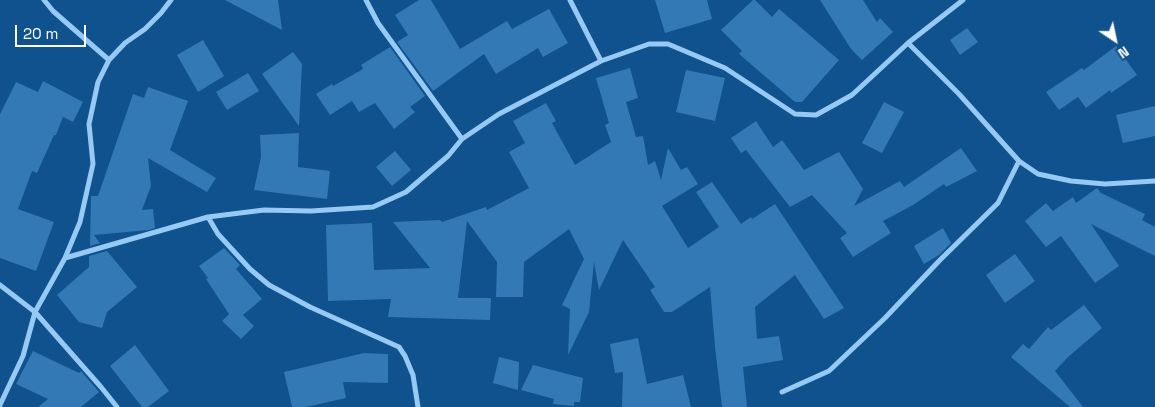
<!DOCTYPE html>
<style>
body{margin:0}
#map{position:relative;width:1155px;height:407px;overflow:hidden;background:#0f528d;font-family:"Space Grotesk",sans-serif}
canvas{display:block}
.north{position:absolute;left:1090px;top:15px;width:50px;height:50px;-webkit-text-stroke:4px #0f528d;paint-order:stroke;rotate:146deg;font-size:14px;font-weight:700;line-height:20px;text-align:center;color:#fff}
.north::after{content:'';display:block;margin:auto;width:18px;height:22px;background:#fff;clip-path:polygon(50% 0,100% 100%,50% 72%,0 100%)}
.scale{position:absolute;left:15px;top:25px;width:71px;height:22px;box-sizing:border-box;border:2px solid #fff;border-top:0;padding-left:6px;font-size:15px;line-height:18px;white-space:nowrap;color:#fff;-webkit-text-stroke:4px #0f528d;paint-order:stroke}
</style>
<div id="map">
<canvas width="1155" height="407"></canvas>
<div class="north">N</div>
<div class="scale">20 m</div>
</div>
<script>
const context = document.querySelector('canvas').getContext('2d');
context.lineJoin = 'round';
function fill(path, color) {
  context.fillStyle = color;
  context.fill(path, 'evenodd');
}
function shape(rows) {
  const path = new Path2D();
  for (const r of rows) {
    path.moveTo(r[0], r[1]);
    for (let i = 2; i < r.length; i += 2) path.lineTo(r[i], r[i + 1]);
  }
  return path;
}
function stroke(path, color, width, dash) {
  context.strokeStyle = color;
  context.lineWidth = width;
  context.lineCap = dash ? 'butt' : 'round';
  context.setLineDash(dash || []);
  context.stroke(path);
}
fill(shape([
 [225,0,278,0,282,30],
 [419,0,431,0,460,49,507,21,512,29,549,9,568,43,543,57,538,48,496,74,484,54,433,91,397,42,408,35,395,15],
 [655,0,707,0,712,19,665,33],
 [753,0,755,0,772,17,779,9,839,60,802,102,795,102,739,54,742,51,721,30],
 [820,0,863,0,877,22,880,18,893,32,862,60,851,49],
 [967,28,978,42,960,55,950,40],
 [203,40,224,76,198,92,177,55],
 [1116,46,1137,75,1111,93,1110,90,1086,108,1078,97,1059,110,1046,92,1082,68,1084,70],
 [390,47,425,96,410,107,415,112,394,129,375,103,359,112,352,101,330,115,316,94,332,84,333,86,363,69,361,65],
 [293,52,302,64,299,126,262,74],
 [630,68,638,98,626,102,636,137,643,136,648,165,655,161,661,180,668,148,681,170,687,167,698,184,662,206,688,248,719,227,696,192,712,182,741,224,751,217,752,219,775,204,844,308,824,319,795,275,755,307,757,339,779,336,783,360,743,367,747,407,722,407,715,347,710,287,672,312,664,312,650,290,655,287,623,240,599,290,594,262,589,312,568,355,570,309,562,305,584,259,569,229,524,262,523,297,496,297,497,262,467,221,458,298,491,298,490,320,388,317,391,299,328,301,326,225,372,223,374,270,430,268,393,222,440,220,442,222,486,207,487,210,529,188,509,152,525,143,513,121,546,103,556,121,552,123,575,165,611,142,605,125,609,123,596,78],
 [686,70,725,78,715,121,676,112],
 [248,73,259,91,227,110,216,92],
 [43,81,83,102,73,122,63,117,56,135,54,135,37,173,32,171,18,209,54,222,36,271,0,258,0,114,16,82,38,92],
 [148,87,188,101,170,150,216,178,207,192,148,158,151,186,142,210,153,209,155,228,149,230,94,235,100,243,90,246,91,196,98,196,133,94,144,98],
 [884,102,904,112,882,153,862,143],
 [1155,106,1155,136,1123,143,1116,115],
 [756,121,773,147,782,140,804,170,839,152,863,189,854,206,900,181,904,187,961,148,977,171,946,187,944,184,913,205,883,221,891,233,853,257,840,238,847,233,812,195,790,207,746,150,741,153,731,138],
 [299,133,298,167,330,171,327,199,254,190,261,157,260,135],
 [395,151,411,170,392,186,376,167],
 [1097,188,1101,193,1145,214,1142,220,1155,227,1155,256,1091,224,1119,266,1095,283,1061,236,1046,247,1025,221,1046,203,1053,211,1073,197,1076,203],
 [943,228,951,243,939,255,924,264,914,246],
 [224,248,240,265,236,269,262,299,243,315,254,326,241,339,222,321,229,314,206,279,208,278,199,266],
 [107,251,137,287,107,312,102,328,79,322,57,295,89,267,89,256],
 [1015,254,1035,281,1005,303,986,275],
 [1084,305,1102,328,1068,357,1055,371,1083,407,1070,407,1011,357,1023,344,1029,349,1048,327,1051,330],
 [638,338,647,384,683,375,691,407,622,407,623,372,615,373,610,344],
 [135,345,169,391,148,407,142,407,110,366],
 [33,351,79,373,81,371,99,392,81,407,38,407,48,399,16,384],
 [364,353,388,354,388,383,343,382,346,398,306,407,292,407,284,372],
 [499,357,519,362,518,390,493,383],
 [533,365,583,378,580,402,574,402,574,406,553,404,554,399,521,390]
]), '#3379b5');
stroke(shape([
 [366,0,378,23,462,139],
 [570,0,601,61],
 [908,43,959,94,1019,161,1038,174,1071,181,1105,184,1155,181],
 [109,60,125,43,145,29,161,13,171,0],
 [208,217,218,234,250,269,269,285,310,307,399,347,405,356,413,375,418,407],
 [65,258,208,217,264,210,311,211,373,207,406,192,448,156,462,139,499,114,601,61,649,44,668,44,725,68,795,114,816,115,852,95,908,43,963,0],
 [0,285,35,312,101,387,117,407],
 [782,392,829,371,885,318,940,260,998,203,1019,161],
 [0,405,23,356,35,312,65,258,80,222,93,164,89,124,98,82,109,60,53,11,44,0]
]), '#96c9f3', 5);
</script>
